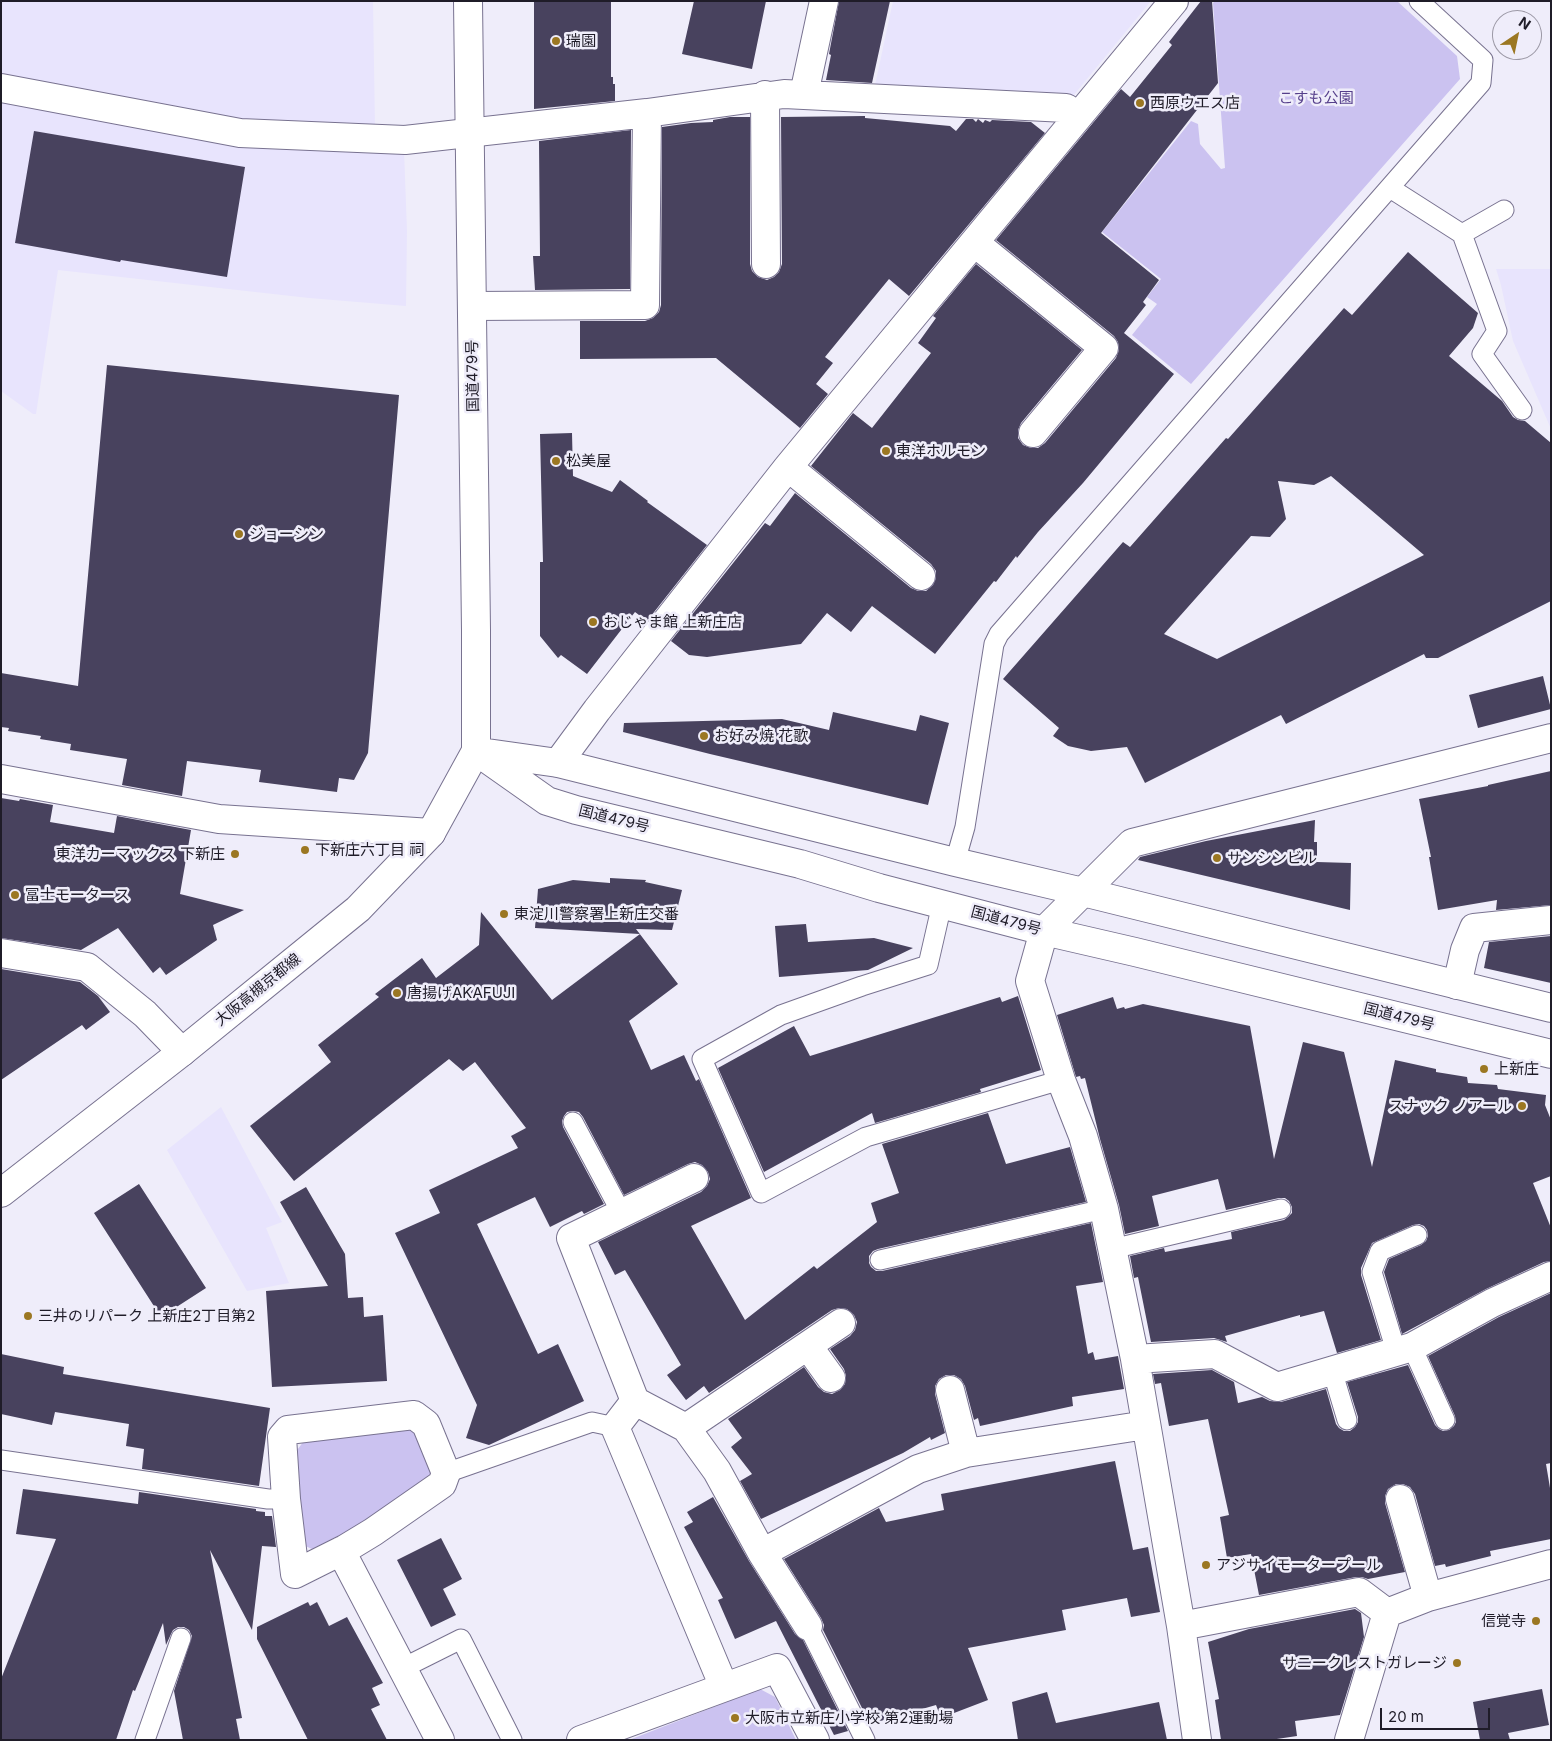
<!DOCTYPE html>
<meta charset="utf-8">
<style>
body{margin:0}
#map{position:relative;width:1552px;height:1741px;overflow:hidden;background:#efedfa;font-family:Inter,sans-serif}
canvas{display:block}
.frame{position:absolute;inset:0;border:2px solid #1f1c28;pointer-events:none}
.north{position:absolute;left:1492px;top:10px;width:50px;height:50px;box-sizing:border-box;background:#efedfa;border:1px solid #9c99a6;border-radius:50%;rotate:34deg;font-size:14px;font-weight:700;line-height:20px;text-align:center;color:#1f1c28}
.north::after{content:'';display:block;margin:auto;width:18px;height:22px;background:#9b7722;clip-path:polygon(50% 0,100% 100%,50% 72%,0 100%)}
.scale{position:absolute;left:1380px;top:1708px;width:110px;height:22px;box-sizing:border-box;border:2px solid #1f1c28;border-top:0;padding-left:6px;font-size:15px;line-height:18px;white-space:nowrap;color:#1f1c28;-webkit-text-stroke:4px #efedfa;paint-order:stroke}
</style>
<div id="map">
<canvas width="1552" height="1741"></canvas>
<div class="frame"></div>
<div class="north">N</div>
<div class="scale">20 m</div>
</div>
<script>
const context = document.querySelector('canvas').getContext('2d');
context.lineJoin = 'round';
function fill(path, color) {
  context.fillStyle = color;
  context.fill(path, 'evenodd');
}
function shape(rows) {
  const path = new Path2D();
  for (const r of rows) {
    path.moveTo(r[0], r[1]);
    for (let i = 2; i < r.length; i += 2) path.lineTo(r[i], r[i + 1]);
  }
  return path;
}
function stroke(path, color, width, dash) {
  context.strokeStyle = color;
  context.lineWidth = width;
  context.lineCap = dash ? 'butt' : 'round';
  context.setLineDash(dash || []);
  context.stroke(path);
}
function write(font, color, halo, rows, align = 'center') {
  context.font = font + ' Inter,"Noto Sans JP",sans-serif';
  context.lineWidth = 5;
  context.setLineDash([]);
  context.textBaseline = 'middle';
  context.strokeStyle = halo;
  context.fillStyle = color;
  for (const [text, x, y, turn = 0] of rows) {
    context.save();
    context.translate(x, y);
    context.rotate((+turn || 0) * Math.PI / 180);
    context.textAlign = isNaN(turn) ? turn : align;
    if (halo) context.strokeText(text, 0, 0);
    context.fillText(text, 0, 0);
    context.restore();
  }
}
fill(shape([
 [1,1,373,1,375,129,239,121,1,74],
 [893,1,1151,1,1073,96,874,90],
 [1,101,404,150,407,231,406,306,309,298,58,270,36,414,33,414,1,391],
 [1496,269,1551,269,1551,429,1513,341,1501,285],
 [221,1107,282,1222,266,1228,289,1283,247,1291,167,1150]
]), '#e8e4fd');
fill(shape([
 [1215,1,1397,1,1457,56,1460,79,1191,384,1132,335,1157,304,1147,297,1161,279,1102,232,1191,121,1198,124,1200,144,1221,169,1225,168,1213,3],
 [412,1424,434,1478,319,1552,303,1545,295,1453,306,1438],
 [760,1689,775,1697,796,1740,629,1740]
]), '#cbc2f0');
fill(shape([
 [534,1,611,1,611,77,613,77,613,84,615,84,615,101,534,109],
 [694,1,766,1,752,69,682,54],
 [839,1,890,1,872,83,826,80,831,55,829,54],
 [1201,1,1212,1,1218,83,1101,233,1159,280,1143,302,1146,305,1124,333,1174,374,1083,483,1038,532,1017,558,1016,556,996,582,994,581,935,654,872,606,851,632,827,613,801,644,707,657,689,655,671,641,765,523,770,526,795,493,911,588,918,591,926,591,933,585,936,578,936,571,931,564,811,466,853,413,872,428,931,353,918,343,936,318,933,316,976,264,1082,350,1021,423,1018,430,1018,438,1023,445,1031,448,1038,448,1045,443,1116,358,1119,350,1118,342,1114,336,996,240,1121,89,1130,97,1172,45,1169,42],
 [865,116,865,118,950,126,956,131,966,119,973,119,976,122,978,119,983,123,985,120,990,122,992,120,1031,122,1045,133,909,296,889,279,825,357,833,363,816,384,828,394,800,428,716,358,580,359,580,321,645,321,653,318,659,312,661,305,662,127,691,123,713,122,713,120,730,117,750,117,750,264,752,271,758,277,767,280,774,277,779,272,782,264,781,117],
 [631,130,630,289,535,290,533,256,540,256,539,141],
 [34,131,245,167,227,277,121,260,120,262,15,243],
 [1408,252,1478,313,1473,328,1449,356,1502,401,1513,417,1518,420,1525,421,1551,443,1551,601,1438,658,1426,658,1424,654,1286,724,1281,715,1145,783,1127,747,1091,751,1068,746,1053,736,1059,728,1003,679,1123,542,1130,547,1226,438,1228,439,1344,308,1352,315],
 [1331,476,1424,555,1217,659,1164,634,1251,536,1270,537,1286,519,1278,481,1314,485],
 [107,365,399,395,368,753,354,780,339,778,337,792,259,782,261,770,187,761,182,796,122,785,127,759,70,750,71,744,40,739,41,736,8,731,9,728,1,727,1,673,78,686],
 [572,433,573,476,612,492,620,480,648,501,647,502,707,545,647,621,635,612,587,674,561,655,558,658,540,636,540,562,543,562,540,434],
 [1543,676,1551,709,1478,728,1469,695],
 [833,712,916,731,920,715,949,723,928,805,710,754,623,732,624,723,782,719,829,730],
 [1551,771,1551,905,1496,910,1497,900,1438,910,1429,857,1431,857,1419,799,1488,786,1488,785],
 [1,798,19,801,20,799,53,805,50,822,114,833,117,816,191,830,180,894,244,910,213,925,217,940,166,975,160,967,153,973,118,928,81,950,1,938],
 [1315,820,1314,842,1317,842,1317,862,1351,863,1350,910,1138,860,1140,857,1206,841],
 [610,878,646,880,645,882,682,890,672,930,636,929,678,984,629,1021,651,1070,684,1055,696,1081,699,1079,751,1198,691,1226,745,1320,814,1266,817,1269,877,1222,871,1203,899,1193,882,1144,988,1113,1006,1164,1070,1147,1086,1202,878,1249,873,1251,869,1256,869,1263,871,1267,876,1271,882,1271,1091,1223,1103,1282,1076,1286,1088,1354,1093,1352,1095,1360,1118,1356,1124,1389,1072,1397,1073,1406,980,1426,978,1418,974,1420,965,1386,961,1379,954,1375,946,1375,939,1379,935,1386,935,1394,945,1433,931,1440,930,1437,903,1453,761,1519,740,1481,752,1474,731,1447,742,1438,728,1419,804,1367,818,1387,824,1392,832,1394,840,1390,845,1384,846,1376,844,1369,830,1349,850,1336,855,1330,857,1322,854,1315,847,1309,839,1308,832,1310,709,1393,704,1386,686,1400,667,1375,681,1365,625,1270,615,1275,598,1242,701,1192,707,1186,710,1179,708,1172,702,1165,695,1162,688,1164,624,1195,583,1117,579,1112,573,1111,567,1112,564,1116,562,1121,563,1127,604,1204,584,1214,582,1211,550,1227,535,1197,477,1224,538,1354,558,1344,584,1401,489,1445,466,1438,477,1405,395,1233,440,1213,429,1190,518,1148,511,1136,526,1128,475,1062,463,1071,449,1059,294,1181,250,1126,331,1062,318,1045,379,997,375,994,422,958,436,978,479,945,481,912,552,1000,640,934,535,928,538,889,573,880,610,883],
 [806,924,808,942,874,938,913,948,868,970,779,977,775,926],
 [1551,936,1551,983,1484,968,1489,942],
 [1,969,80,982,98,996,110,1012,86,1030,82,1025,1,1080],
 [1018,996,1041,1070,980,1089,981,1092,875,1123,872,1113,764,1172,718,1068,794,1026,810,1056,1000,997,1002,1002],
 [1113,997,1117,1009,1124,1007,1125,1009,1143,1004,1250,1026,1274,1159,1303,1042,1344,1052,1372,1167,1395,1060,1436,1069,1436,1072,1467,1077,1468,1083,1497,1085,1498,1089,1546,1095,1545,1105,1551,1120,1551,1176,1533,1183,1551,1228,1551,1261,1544,1262,1486,1289,1402,1334,1384,1272,1389,1259,1421,1245,1426,1241,1428,1236,1427,1230,1424,1226,1419,1224,1413,1225,1372,1243,1361,1268,1361,1275,1381,1340,1337,1353,1324,1311,1300,1317,1300,1315,1225,1336,1227,1342,1214,1338,1151,1342,1138,1277,1134,1278,1130,1256,1164,1248,1165,1252,1232,1239,1231,1232,1284,1220,1288,1217,1292,1213,1292,1207,1289,1201,1285,1198,1279,1198,1226,1210,1218,1179,1152,1196,1159,1226,1125,1234,1119,1205,1100,1139,1085,1078,1081,1079,1080,1076,1076,1077,1057,1015],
 [139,1184,206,1288,161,1317,94,1213],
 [306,1187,345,1254,348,1298,363,1297,364,1317,383,1315,387,1381,272,1387,266,1291,328,1286,280,1202],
 [1551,1293,1551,1463,1546,1464,1551,1494,1551,1539,1490,1551,1491,1556,1446,1567,1445,1564,1435,1566,1415,1494,1410,1487,1403,1484,1396,1484,1388,1489,1385,1496,1385,1503,1405,1572,1368,1579,1362,1577,1356,1577,1259,1595,1251,1554,1227,1558,1220,1517,1229,1515,1208,1419,1169,1426,1161,1383,1155,1384,1153,1374,1212,1370,1234,1382,1238,1403,1262,1397,1270,1401,1281,1402,1326,1389,1336,1424,1339,1428,1344,1431,1350,1431,1355,1427,1358,1422,1358,1417,1347,1382,1408,1365,1435,1425,1439,1429,1443,1431,1449,1430,1454,1426,1456,1422,1455,1416,1428,1356,1499,1317],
 [1,1354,64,1367,63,1374,270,1408,259,1486,142,1469,144,1449,126,1446,129,1424,55,1412,52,1425,1,1414],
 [1115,1461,1133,1550,1148,1547,1160,1612,1131,1617,1127,1598,1062,1610,1066,1630,968,1648,988,1700,941,1718,936,1705,870,1724,823,1630,824,1625,821,1618,784,1559,879,1508,886,1522,944,1510,941,1494],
 [23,1489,138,1504,139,1492,256,1509,256,1511,265,1512,265,1516,272,1516,276,1547,262,1546,252,1630,210,1550,242,1718,236,1719,240,1740,183,1740,174,1691,192,1636,189,1630,184,1627,178,1627,173,1630,171,1634,166,1645,163,1623,135,1691,133,1690,116,1740,1,1740,1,1679,56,1539,16,1534],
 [713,1497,749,1561,795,1634,803,1640,848,1731,834,1735,776,1621,735,1639,718,1600,723,1598,684,1527,693,1522,687,1512],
 [441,1538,462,1579,443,1589,456,1615,431,1627,397,1560],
 [308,1602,310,1606,317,1602,329,1626,347,1617,383,1683,372,1688,380,1705,371,1709,387,1740,308,1740,257,1639,257,1627],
 [1355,1609,1361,1613,1364,1637,1340,1715,1295,1721,1297,1736,1270,1740,1221,1740,1215,1700,1219,1699,1208,1642,1249,1629],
 [1542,1689,1549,1725,1508,1733,1510,1740,1480,1740,1473,1702],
 [1047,1692,1056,1723,1159,1702,1167,1740,1018,1740,1012,1702]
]), '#48425e');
const lane = shape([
 [1390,188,1462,234,1504,210],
 [1462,234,1497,331,1482,354,1522,410],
 [955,862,965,827,994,644,999,634,1481,83,1483,60,1419,1],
 [942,904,928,965,862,986,781,1015,702,1059,761,1193,866,1137,1061,1080],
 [573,1122,622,1214],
 [1112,1249,1281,1209],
 [880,1260,1104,1209],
 [1412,1347,1445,1420],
 [1396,1351,1372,1272,1380,1251,1417,1235],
 [1332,1370,1347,1420],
 [1,1460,268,1499,286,1499],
 [446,1473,592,1422,615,1427],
 [808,1626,865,1740],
 [403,1668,461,1639,512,1740],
 [145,1740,181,1638]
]);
const street = shape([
 [1,88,240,133,405,140,647,113,784,94,1066,108,1078,116],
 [804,94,824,1],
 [765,95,766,264],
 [975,243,1104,348,1033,433],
 [472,306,645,305,647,113],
 [788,467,921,576],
 [558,763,597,710,788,467,1174,1],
 [1,779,219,819,431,833],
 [1,953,87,967,145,1014,182,1052],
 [1457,985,1465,950,1474,928,1551,920],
 [694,1178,571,1238,635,1401,686,1428,717,1471,762,1553,808,1626],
 [808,1346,831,1378],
 [1135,1359,1215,1354,1277,1387,1412,1347,1492,1303,1551,1276],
 [950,1390,966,1453],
 [635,1401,615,1427,724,1687],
 [414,1415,426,1424,446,1473,442,1484,373,1532,345,1549,295,1574,286,1499,282,1437,288,1430,414,1415],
 [686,1428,841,1323],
 [1400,1499,1428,1597],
 [341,1551,440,1740],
 [762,1553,918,1469,966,1453,1146,1425],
 [1181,1626,1359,1592,1387,1613,1428,1597,1551,1564],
 [581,1740,777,1668,815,1740],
 [1197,1740,1181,1626,1135,1359,1104,1209,1083,1136,1061,1080,1030,981,1044,931,1132,843,1551,738],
 [1349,1740,1387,1613]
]);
const primary = shape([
 [1,1193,182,1052,358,909,431,833,476,751]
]);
const highway = shape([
 [468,1,476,630,476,751],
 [476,751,547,801,576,810,800,864,879,888,1044,931,1135,952,1551,1054],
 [480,752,558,763,955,862,1083,892,1551,1008]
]);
stroke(lane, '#787290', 21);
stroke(street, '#787290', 30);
stroke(primary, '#787290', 30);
stroke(highway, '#787290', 30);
stroke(lane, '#fff', 19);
stroke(street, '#fff', 28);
stroke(primary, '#fff', 28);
stroke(highway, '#fff', 28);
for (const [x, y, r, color] of [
 [556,41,5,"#9b7722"],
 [1140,103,5,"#9b7722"],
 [886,451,5,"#9b7722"],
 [556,461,5,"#9b7722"],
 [239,534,5,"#9b7722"],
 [593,622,5,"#9b7722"],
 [704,736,5,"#9b7722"],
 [305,850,5,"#9b7722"],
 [235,854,5,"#9b7722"],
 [1217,858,5,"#9b7722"],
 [15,895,5,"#9b7722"],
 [504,914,5,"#9b7722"],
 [397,993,5,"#9b7722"],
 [1484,1069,5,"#9b7722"],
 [1522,1106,5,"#9b7722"],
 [28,1316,5,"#9b7722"],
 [1206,1565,5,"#9b7722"],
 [1536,1621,5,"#9b7722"],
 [1457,1663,5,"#9b7722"],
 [735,1718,5,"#9b7722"]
]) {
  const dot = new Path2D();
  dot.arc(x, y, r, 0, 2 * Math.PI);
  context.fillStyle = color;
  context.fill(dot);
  stroke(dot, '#efedfa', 2);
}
write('15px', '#1f1c28', '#efedfa', [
 ["瑞園",566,41],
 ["西原ウエス店",1150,103],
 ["東洋ホルモン",896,451],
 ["松美屋",566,461],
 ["ジョーシン",249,534],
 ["おじゃま館 上新庄店",603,622],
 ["お好み焼 花歌",714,736],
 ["下新庄六丁目 祠",315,850],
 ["東洋カーマックス 下新庄",225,854,"right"],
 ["サンシンビル",1227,858],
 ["冨士モータース",25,895],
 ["東淀川警察署上新庄交番",514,914],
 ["唐揚げAKAFUJI",407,993],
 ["上新庄",1494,1069],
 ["スナック ノアール",1512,1106,"right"],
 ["三井のリパーク 上新庄2丁目第2",38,1316],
 ["アジサイモータープール",1216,1565],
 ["信覚寺",1526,1621,"right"],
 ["サニークレストガレージ",1447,1663,"right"],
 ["大阪市立新庄小学校 第2運動場",745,1718]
], 'left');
write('15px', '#553f8b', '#efedfa', [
 ["こすも公園",1316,98]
]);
write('15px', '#1f1c28', '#efedfa', [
 ["国道479号",473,376,-91],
 ["国道479号",614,819,14],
 ["国道479号",1006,921,15],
 ["大阪高槻京都線",258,990,-39],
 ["国道479号",1399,1017,14]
]);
</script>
